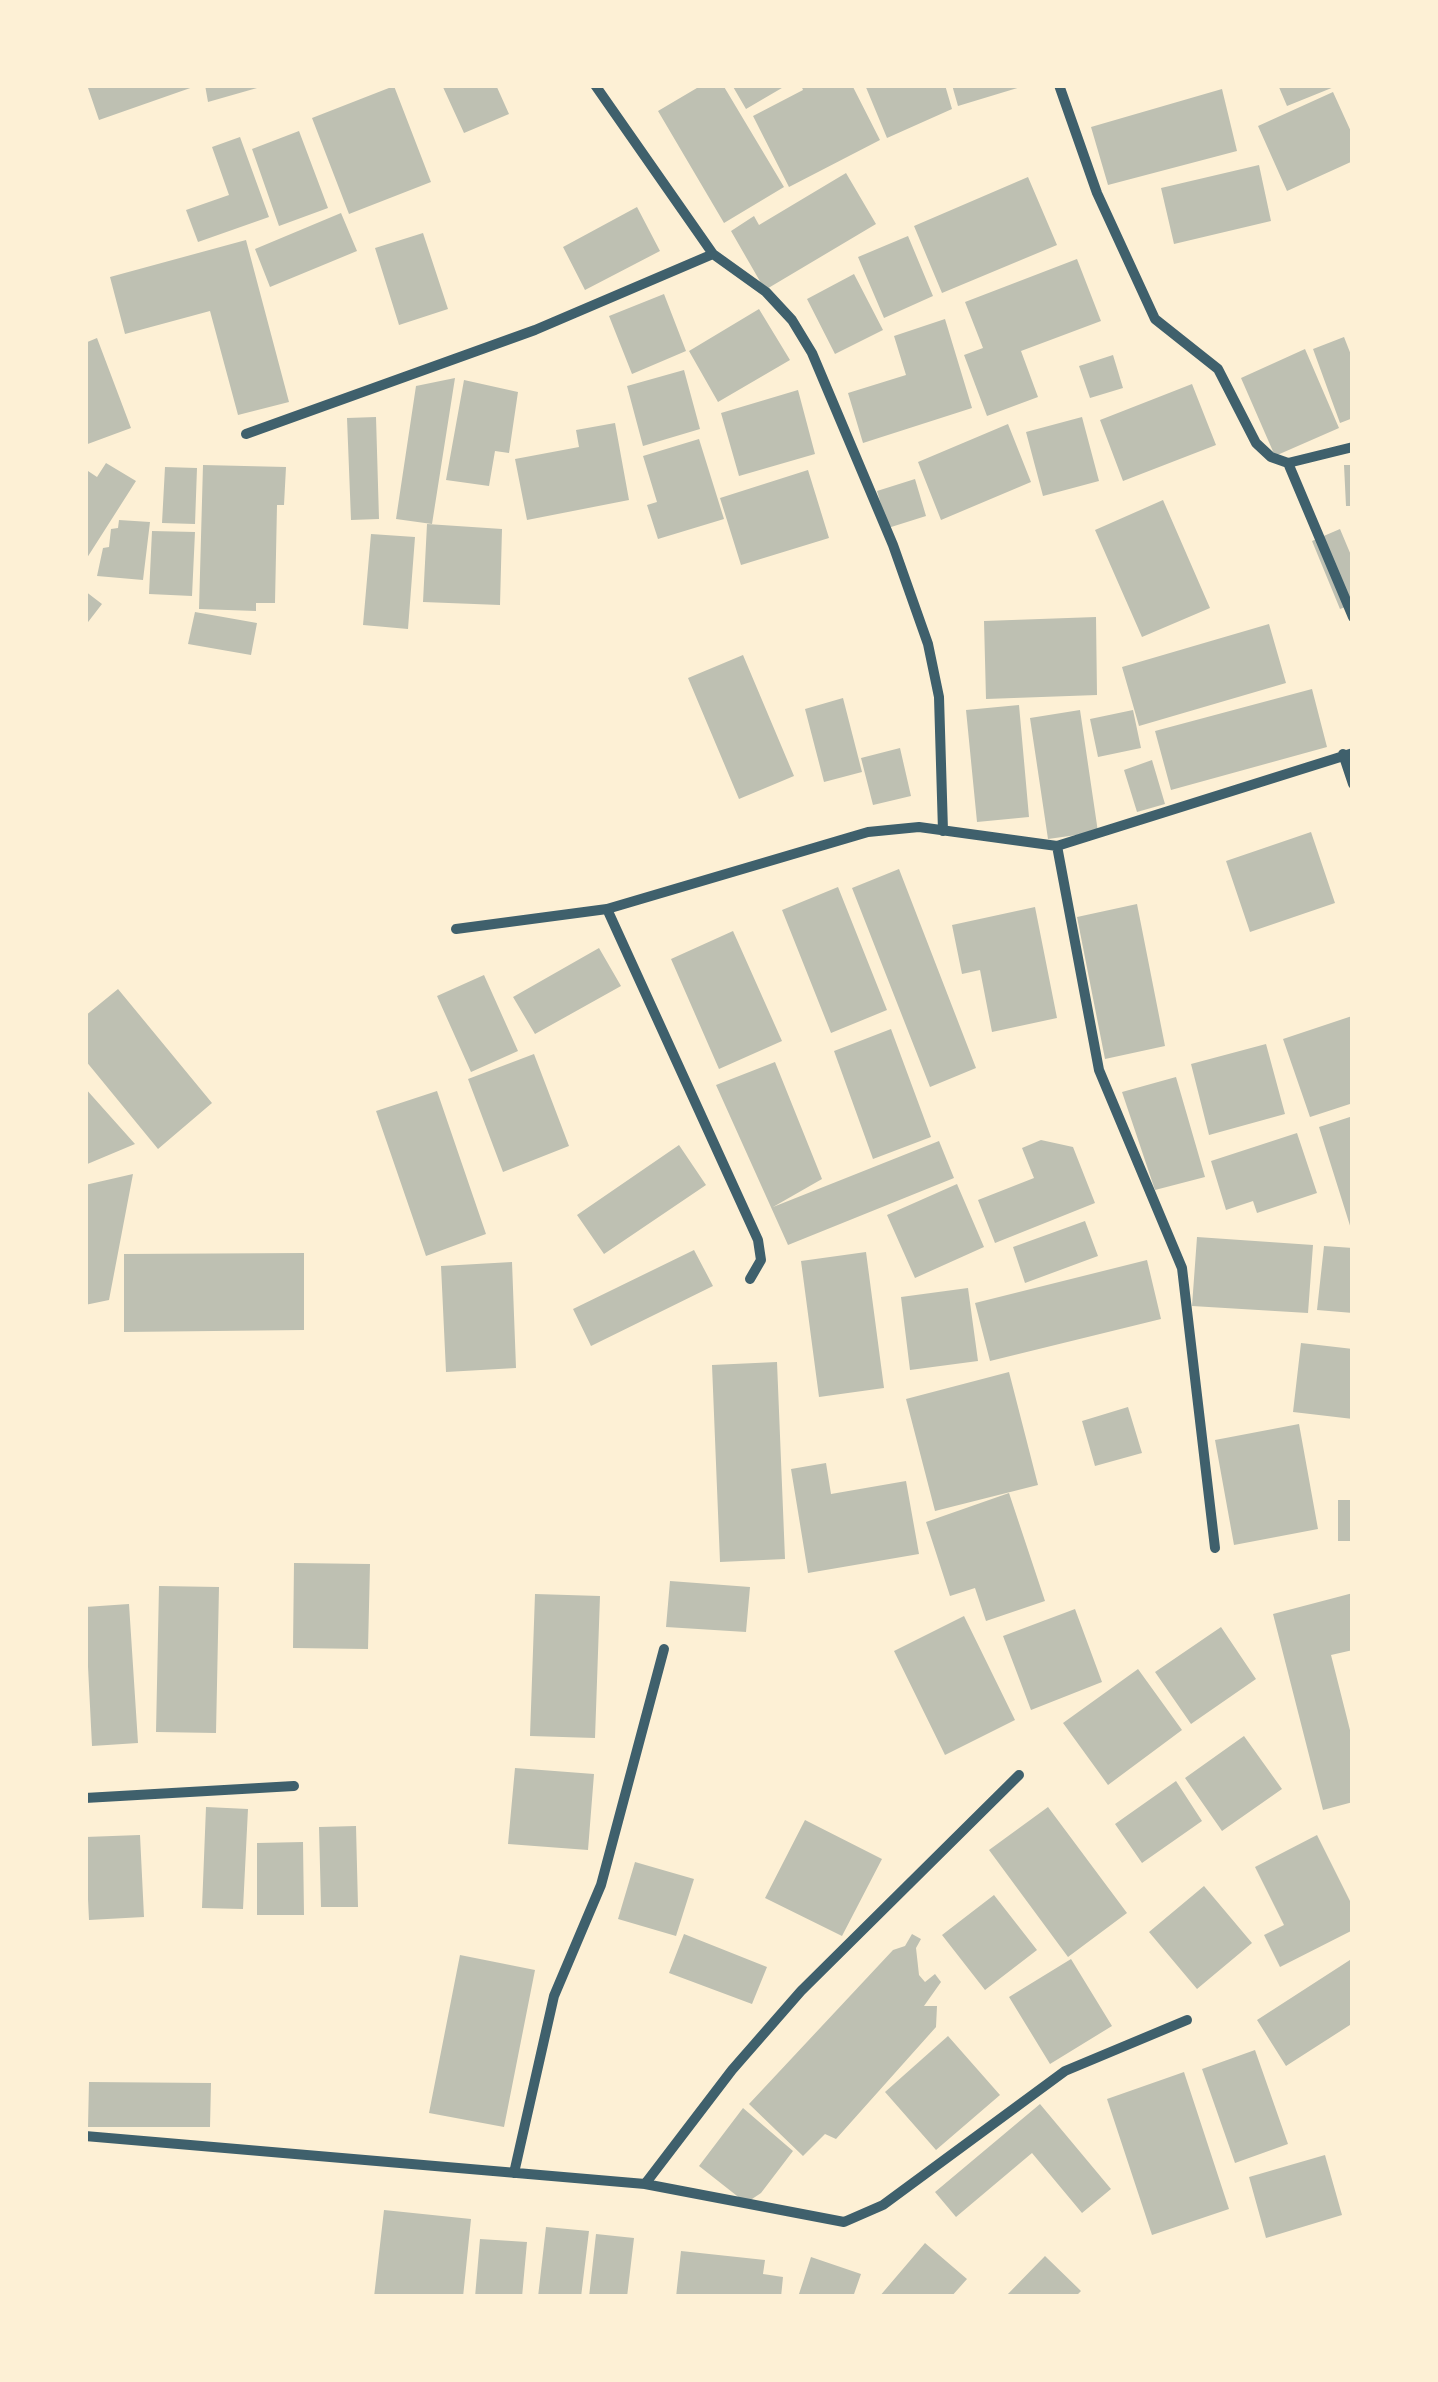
<!DOCTYPE html>
<style>
body{margin:0}
#map{position:relative;width:1438px;height:2382px;overflow:hidden;background:#fdf0d5;font-family:Inter,sans-serif}
canvas{display:block}
.frame{position:absolute;inset:0;border:88px solid #fdf0d5;pointer-events:none}
</style>
<div id="map">
<canvas width="1438" height="2382"></canvas>
<div class="frame"></div>
</div>
<script>
const context = document.querySelector('canvas').getContext('2d');
context.lineJoin = 'round';
function fill(path, color) {
  context.fillStyle = color;
  context.fill(path, 'evenodd');
}
function shape(rows) {
  const path = new Path2D();
  for (const r of rows) {
    path.moveTo(r[0], r[1]);
    for (let i = 2; i < r.length; i += 2) path.lineTo(r[i], r[i + 1]);
  }
  return path;
}
function stroke(path, color, width, dash) {
  context.strokeStyle = color;
  context.lineWidth = width;
  context.lineCap = dash ? 'butt' : 'round';
  context.setLineDash(dash || []);
  context.stroke(path);
}
fill(shape([
 [87,85,195,85,196,86,99,120],
 [205,85,264,85,264,86,208,102],
 [442,85,496,85,509,114,464,133],
 [702,85,723,85,784,187,724,223,658,111],
 [732,85,787,85,746,109],
 [801,85,852,85,880,140,789,187,753,116,803,90],
 [865,85,945,85,952,109,887,138],
 [952,85,1023,85,1024,86,958,106],
 [1278,85,1339,85,1287,106],
 [394,86,431,182,349,214,312,118],
 [1222,89,1237,151,1108,185,1091,127],
 [1333,92,1353,136,1353,161,1287,191,1258,126],
 [299,131,328,208,279,226,252,149],
 [240,137,269,217,198,242,186,210,229,195,212,147],
 [1259,165,1271,221,1174,244,1161,188],
 [846,173,876,224,765,290,731,231,754,216,759,225],
 [1028,177,1057,245,942,293,914,226],
 [637,207,660,251,585,290,563,247],
 [341,213,357,251,270,287,255,249],
 [423,233,448,309,399,325,375,248],
 [908,236,933,296,884,318,858,257],
 [246,240,289,402,238,415,210,311,125,334,110,277],
 [1077,259,1101,321,1021,351,1038,397,987,416,964,355,983,348,965,302],
 [854,274,883,330,835,354,807,299],
 [664,294,686,351,632,374,609,316],
 [759,309,790,360,718,402,689,351],
 [945,319,972,408,863,443,848,393,906,375,894,336],
 [1344,337,1353,360,1353,418,1340,423,1313,349],
 [97,338,131,428,85,445,85,343],
 [1305,349,1339,428,1275,456,1241,378],
 [1113,355,1123,388,1090,398,1079,366],
 [684,370,700,429,643,446,627,386],
 [455,378,432,524,396,519,416,386],
 [464,380,518,392,509,453,495,451,489,486,446,480],
 [1192,384,1216,445,1123,481,1100,420],
 [798,390,815,454,739,476,721,413],
 [376,417,379,519,351,520,347,418],
 [1082,417,1099,481,1043,496,1026,432],
 [615,423,629,500,527,520,515,459,579,447,576,430],
 [1008,424,1031,482,941,520,918,462],
 [699,439,724,519,658,539,647,505,657,502,643,456],
 [106,463,136,481,85,561,85,469,97,477],
 [203,465,286,467,284,505,277,505,275,603,256,603,256,611,199,609],
 [1344,465,1353,465,1353,506,1346,506],
 [165,467,197,468,195,524,162,523],
 [808,470,829,538,741,565,720,498],
 [915,479,926,516,888,528,877,491],
 [1163,500,1210,608,1142,637,1095,530],
 [119,520,150,522,143,580,97,576,103,548,109,547,111,529,118,528],
 [427,524,502,529,500,605,423,602],
 [1340,529,1353,560,1353,604,1340,609,1312,541],
 [152,531,195,532,192,596,149,594],
 [371,534,415,537,408,629,363,625],
 [85,591,102,604,85,626],
 [195,612,257,623,251,655,188,644],
 [1096,617,1097,695,986,699,984,621],
 [1269,624,1286,683,1139,726,1122,667],
 [743,655,794,776,739,799,688,678],
 [1312,689,1327,747,1171,790,1155,731],
 [843,698,862,772,824,782,805,709],
 [1019,705,1029,817,977,822,966,710],
 [1080,710,1098,832,1048,839,1030,718],
 [1133,710,1141,748,1098,757,1090,719],
 [900,748,911,796,873,805,861,758],
 [1152,760,1165,804,1137,812,1124,770],
 [1311,832,1335,903,1250,932,1226,861],
 [899,869,976,1068,930,1087,852,888],
 [838,887,887,1010,831,1033,782,910],
 [1137,904,1165,1046,1105,1059,1077,917],
 [1035,907,1057,1018,992,1032,980,970,962,974,952,925],
 [733,931,782,1041,719,1069,671,959],
 [599,948,621,986,535,1034,513,997],
 [484,975,518,1051,471,1072,437,996],
 [118,989,212,1103,158,1149,85,1060,85,1016],
 [1352,1016,1353,1103,1310,1117,1283,1039],
 [891,1029,931,1137,873,1159,834,1051],
 [1266,1044,1285,1114,1209,1135,1191,1064],
 [534,1054,569,1146,503,1172,468,1079],
 [775,1062,822,1179,773,1207,939,1141,954,1178,788,1245,716,1085],
 [1176,1077,1205,1177,1155,1190,1122,1092],
 [85,1088,135,1144,85,1165],
 [437,1091,486,1234,426,1256,376,1111],
 [1353,1116,1353,1231,1352,1232,1319,1127],
 [1297,1133,1317,1193,1257,1213,1253,1201,1226,1210,1211,1161],
 [1041,1140,1073,1147,1095,1203,995,1243,978,1200,1034,1178,1022,1148],
 [679,1145,706,1185,604,1254,577,1215],
 [133,1174,109,1300,85,1305,85,1185],
 [957,1184,984,1247,915,1278,887,1215],
 [1085,1221,1098,1256,1025,1283,1013,1247],
 [1197,1237,1313,1245,1308,1313,1192,1306],
 [1324,1246,1353,1248,1353,1313,1317,1310],
 [694,1250,713,1286,591,1346,573,1309],
 [866,1252,884,1388,819,1397,801,1261],
 [304,1253,304,1330,124,1332,124,1254],
 [1147,1260,1161,1319,990,1361,975,1303],
 [512,1262,516,1368,446,1372,441,1266],
 [968,1288,978,1361,910,1370,901,1297],
 [1301,1343,1353,1349,1353,1419,1293,1412],
 [777,1362,785,1559,720,1562,712,1365],
 [1009,1372,1038,1485,935,1511,906,1399],
 [1128,1407,1142,1453,1095,1466,1082,1421],
 [1299,1424,1318,1529,1234,1545,1215,1440],
 [826,1463,831,1494,906,1481,919,1554,808,1573,791,1469],
 [1009,1493,1045,1601,986,1621,975,1588,950,1596,926,1522],
 [1338,1500,1353,1500,1353,1541,1338,1541],
 [294,1563,370,1564,368,1649,293,1648],
 [670,1581,750,1587,746,1632,666,1627],
 [159,1586,219,1587,216,1733,156,1732],
 [1353,1593,1353,1650,1331,1655,1353,1742,1353,1802,1323,1810,1273,1614],
 [535,1594,600,1596,595,1738,530,1736],
 [129,1604,138,1743,92,1746,85,1607],
 [1075,1609,1102,1682,1031,1710,1003,1636],
 [964,1616,1015,1720,945,1755,894,1651],
 [1221,1627,1256,1679,1191,1724,1155,1672],
 [1138,1669,1182,1730,1108,1785,1063,1723],
 [1244,1736,1282,1789,1222,1831,1185,1778],
 [515,1768,594,1774,588,1850,508,1844],
 [1176,1781,1202,1821,1142,1863,1115,1824],
 [206,1807,248,1809,243,1909,202,1908],
 [1048,1807,1127,1913,1068,1957,989,1850],
 [805,1820,882,1859,842,1936,765,1898],
 [356,1826,358,1907,321,1907,319,1827],
 [140,1835,144,1917,89,1920,85,1837],
 [1317,1835,1353,1907,1353,1930,1280,1967,1264,1935,1284,1925,1255,1867],
 [303,1842,304,1915,257,1915,257,1843],
 [635,1862,694,1879,676,1936,618,1919],
 [1204,1886,1252,1943,1197,1989,1149,1932],
 [994,1895,1037,1950,985,1990,942,1935],
 [684,1934,767,1967,752,2004,669,1973],
 [912,1934,921,1939,916,1948,919,1975,925,1982,935,1974,941,1982,924,2006,937,2006,936,2027,836,2139,825,2134,803,2156,749,2104,893,1950,905,1946],
 [460,1955,535,1970,504,2127,429,2113],
 [1353,1958,1353,2023,1286,2066,1257,2020],
 [1071,1959,1112,2026,1050,2064,1009,1997],
 [948,2036,1000,2095,936,2150,885,2092],
 [1255,2050,1288,2144,1235,2163,1202,2069],
 [1184,2072,1229,2209,1152,2235,1107,2099],
 [89,2082,211,2083,210,2127,88,2127],
 [1040,2104,1111,2189,1082,2213,1032,2153,956,2217,935,2192],
 [743,2108,793,2151,761,2193,746,2203,699,2166],
 [1325,2155,1342,2215,1266,2238,1249,2177],
 [384,2210,471,2219,463,2297,374,2297],
 [546,2227,589,2231,581,2297,538,2297],
 [596,2234,634,2238,627,2297,589,2297],
 [480,2239,527,2242,522,2297,475,2297],
 [925,2243,967,2279,951,2297,879,2297],
 [681,2251,765,2260,763,2274,783,2277,781,2297,676,2297],
 [1045,2256,1081,2291,1075,2297,1005,2297],
 [811,2257,861,2274,853,2297,798,2297]
]), '#bec0b2');
stroke(shape([
 [595,85,713,254,766,292,792,320,812,353,893,545,928,644,939,697,943,831],
 [1059,85,1097,193,1155,319,1218,369,1256,443,1271,457,1288,463,1353,617],
 [246,434,535,330,713,254],
 [1288,463,1353,447],
 [1343,754,1353,784],
 [1057,846,1099,1070,1182,1268,1215,1548],
 [607,909,758,1240,761,1260,750,1279],
 [456,929,607,909,868,832,919,827,1057,846,1353,753],
 [85,1798,294,1786],
 [85,2136,645,2184,844,2222,883,2205,1065,2071,1187,2020],
 [514,2173,554,1996,601,1885,664,1649],
 [645,2184,732,2070,801,1991,1019,1775]
]), '#3f606c', 10);
</script>
